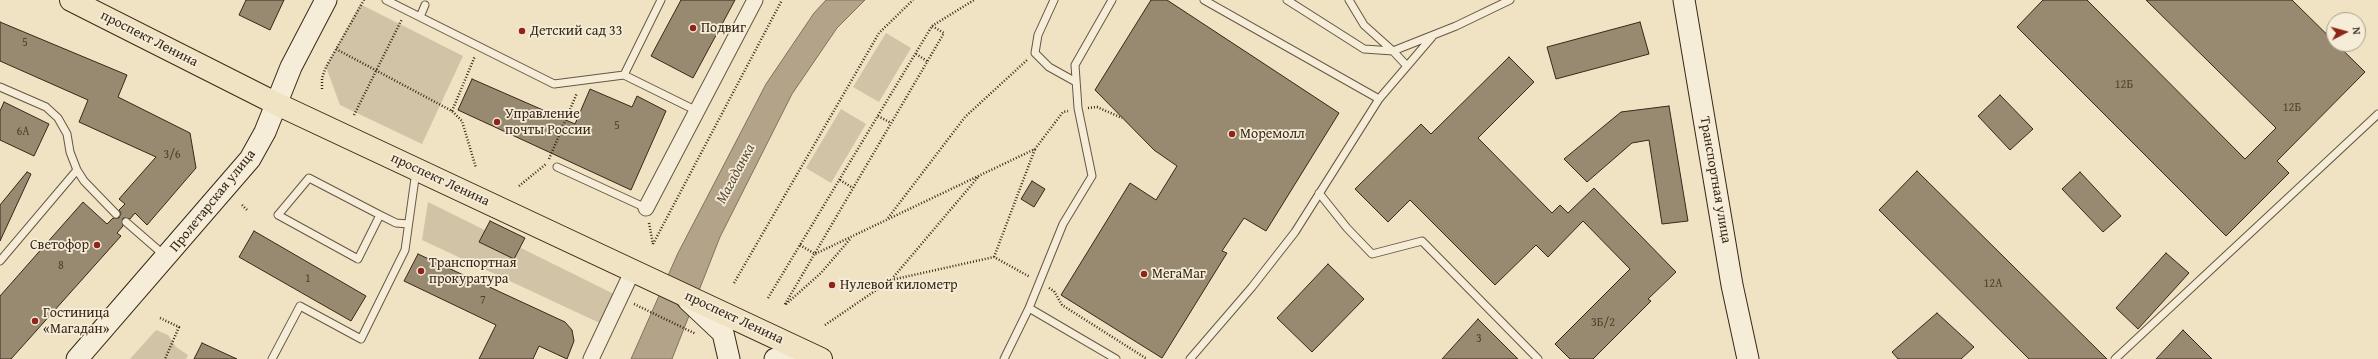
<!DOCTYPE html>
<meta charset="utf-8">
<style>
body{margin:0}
#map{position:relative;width:2378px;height:359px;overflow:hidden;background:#f0e3c3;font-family:"Gentium Book Plus",serif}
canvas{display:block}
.north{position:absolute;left:2326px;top:12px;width:40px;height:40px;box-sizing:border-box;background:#f5edd8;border:1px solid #aa9e8b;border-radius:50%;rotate:84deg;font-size:11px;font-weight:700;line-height:16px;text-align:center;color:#392718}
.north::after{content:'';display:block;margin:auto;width:14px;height:18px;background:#8f2418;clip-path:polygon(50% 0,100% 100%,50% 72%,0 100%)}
</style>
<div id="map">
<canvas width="2378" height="359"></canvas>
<div class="north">N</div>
</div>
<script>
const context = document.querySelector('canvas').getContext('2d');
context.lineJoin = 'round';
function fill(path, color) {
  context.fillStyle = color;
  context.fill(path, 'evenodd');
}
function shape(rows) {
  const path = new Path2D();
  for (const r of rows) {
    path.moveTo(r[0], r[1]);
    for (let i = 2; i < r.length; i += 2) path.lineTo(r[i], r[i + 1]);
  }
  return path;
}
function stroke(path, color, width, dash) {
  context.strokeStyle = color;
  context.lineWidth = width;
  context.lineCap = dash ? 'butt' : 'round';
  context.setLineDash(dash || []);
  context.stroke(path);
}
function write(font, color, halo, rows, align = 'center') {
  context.font = font + ' "Gentium Book Plus",serif';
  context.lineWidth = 3.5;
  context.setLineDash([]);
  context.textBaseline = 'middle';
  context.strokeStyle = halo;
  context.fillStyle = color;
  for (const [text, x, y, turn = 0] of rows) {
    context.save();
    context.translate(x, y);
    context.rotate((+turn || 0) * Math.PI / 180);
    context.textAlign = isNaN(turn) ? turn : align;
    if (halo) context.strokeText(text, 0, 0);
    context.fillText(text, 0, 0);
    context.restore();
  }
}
fill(shape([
 [360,4,463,56,422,144,340,105,326,67],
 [886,33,911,48,879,102,853,87],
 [841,109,866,124,831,183,806,168],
 [428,202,620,297,606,326,422,240],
 [156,330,168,335,176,347,188,355,186,359,130,359]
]), '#d1c3a6');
const water = shape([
 [826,0,865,0,837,28,792,94,720,237,672,359,631,359,678,253,766,84,814,13,826,0]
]);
fill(water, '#b2a389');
stroke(water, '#82715c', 1);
const building = shape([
 [246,0,284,0,270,30,239,15,246,0],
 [681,0,735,0,693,78,651,56,681,0],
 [1151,0,1167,0,1339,113,1266,231,1244,218,1222,251,1227,253,1162,358,1061,295,1130,183,1156,200,1177,166,1154,150,1095,90,1151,0],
 [2043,0,2087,0,2245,159,2276,128,2146,0,2292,0,2365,72,2277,161,2289,173,2226,236,2017,27,2043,0],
 [0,22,127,75,118,97,190,133,196,168,147,225,135,213,130,219,123,218,123,226,117,233,121,236,11,359,0,359,0,296,83,202,107,224,113,218,119,218,121,213,119,210,125,204,119,199,156,157,79,122,88,100,0,61,0,22],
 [1640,22,1649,54,1556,79,1547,47,1640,22],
 [1509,57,1534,82,1478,138,1552,213,1560,205,1568,213,1594,188,1676,272,1648,299,1651,301,1593,359,1570,359,1555,344,1630,269,1583,221,1548,257,1536,245,1495,285,1410,200,1388,222,1355,189,1421,124,1431,134,1509,57],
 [472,79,575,124,590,89,632,107,637,96,666,111,631,190,458,110,472,79],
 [2000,95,2033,129,2010,150,1978,116,2000,95],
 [4,102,49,124,34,156,0,140,0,111,4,102],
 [1669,106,1688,221,1662,224,1649,140,1632,143,1587,182,1564,159,1621,112,1669,106],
 [1917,171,2107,359,2029,359,1879,210,1917,171],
 [27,172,31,174,0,241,0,205,27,172],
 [2080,172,2121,216,2103,232,2062,189,2080,172],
 [1032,181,1045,189,1034,207,1021,199,1032,181],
 [490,221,525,238,514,259,479,242,490,221],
 [254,231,366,296,351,321,239,257,254,231],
 [2166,253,2189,273,2138,329,2116,308,2166,253],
 [418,254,565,322,572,330,574,341,567,359,539,346,533,359,479,359,496,325,404,281,418,254],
 [1328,264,1364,299,1312,352,1277,318,1328,264],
 [1937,313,1974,347,1961,359,1898,359,1892,352,1937,313],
 [1478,319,1518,359,1442,359,1478,319],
 [2183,330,2212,359,2156,359,2183,330],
 [202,343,237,359,194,359,202,343]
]);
fill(building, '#988971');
stroke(building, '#392718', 1);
const lane = shape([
 [386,0,554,84,624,75,697,111],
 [1054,0,1038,35,1035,53,1049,67,1076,82],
 [1204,0,1379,99],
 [1287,0,1364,49,1393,51,1407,66],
 [1349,0,1364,25,1393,51,1456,26,1510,0],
 [420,17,425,5],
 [624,75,661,0],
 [0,87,46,107,58,118,67,134,70,152,77,170,84,181,116,214],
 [557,167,646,208],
 [1319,193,1347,228,1372,254,1422,241,1538,359],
 [380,215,358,259,278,215,309,178,380,215,396,223,408,224],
 [126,222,164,255],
 [0,261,77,170],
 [1029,308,1063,224,1092,176,1078,108,1075,65,1112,0],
 [272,359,300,306,361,339,405,250,416,171],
 [1004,359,1029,308,1116,359],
 [1190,359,1252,287,1295,232,1379,99,1432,37],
 [2115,359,2378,114]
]);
const street = shape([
 [646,208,755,0],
 [591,359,633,270]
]);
const secondary = shape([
 [1684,0,1732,285,1748,359],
 [688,300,723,333,729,359],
 [77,359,250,159,265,132,291,67,326,0],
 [775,359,792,355,812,355]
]);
const primary = shape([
 [71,0,277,104,821,359]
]);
stroke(lane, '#675643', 9);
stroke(street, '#675643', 17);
stroke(secondary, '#392718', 23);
stroke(primary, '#392718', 24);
stroke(shape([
 [932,26,974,0],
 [336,49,452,111,462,121,476,168],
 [916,54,927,61],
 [322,89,322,78,326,67,364,0],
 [1088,108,1097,107,1122,118],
 [452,111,475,56],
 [354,115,402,19],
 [878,116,891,123],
 [549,159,577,93],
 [840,180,853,188],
 [519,186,546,164],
 [242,205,247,210],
 [888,218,965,117,1027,60],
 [649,223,653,244],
 [653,244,782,0],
 [800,245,815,254,1035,149,1063,112,1068,111],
 [994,257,1035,149],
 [891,280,994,257,1030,277],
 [734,283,879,33,913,0],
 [1049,288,1054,291,1062,305,1147,359],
 [768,298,932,26,944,33,784,306],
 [634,304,696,334],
 [786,304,821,273,851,238],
 [160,318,179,327,165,359],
 [825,325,891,280,979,176]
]), '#392718', 2.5, [1, 2]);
stroke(lane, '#f5edd8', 7);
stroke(street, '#f5edd8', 15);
stroke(secondary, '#f5edd8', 21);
stroke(primary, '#f0e3c3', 22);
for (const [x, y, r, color] of [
 [693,28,4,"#8f2418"],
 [522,31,4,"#8f2418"],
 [497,122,4,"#8f2418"],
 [1232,134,4,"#8f2418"],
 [97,245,4,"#8f2418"],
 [421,271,4,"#8f2418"],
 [1144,274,4,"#8f2418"],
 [832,285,4,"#8f2418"],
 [35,321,4,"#8f2418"]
]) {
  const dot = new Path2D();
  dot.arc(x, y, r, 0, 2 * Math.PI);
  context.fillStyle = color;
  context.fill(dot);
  stroke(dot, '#f5edd8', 1.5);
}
write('12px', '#51402e', null, [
 ["5",25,43],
 ["12Б",2124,85],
 ["12Б",2292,108],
 ["5",617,126],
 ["6А",23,132],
 ["3/6",172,155],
 ["8",61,266],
 ["1",308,279],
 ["12А",1993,284],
 ["7",483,301],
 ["3Б/2",1603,323],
 ["3",1479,339]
]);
write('14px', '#392718', '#f5edd8', [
 ["Подвиг",701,28],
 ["Детский сад 33",530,31],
 ["Управление",505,114],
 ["почты России",505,130],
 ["Моремолл",1240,134],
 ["Светофор",89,245,"right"],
 ["Транспортная",429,263],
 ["прокуратура",429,279],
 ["МегаМаг",1152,274],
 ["Нулевой километр",840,285],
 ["Гостиница",43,313],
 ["«Магадан»",43,329]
], 'left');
write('14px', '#392718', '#f5edd8', [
 ["проспект Ленина",149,39,27],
 ["проспект Ленина",440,180,25],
 ["Транспортная улица",1715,180,80],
 ["Пролетарская улица",213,201,-51],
 ["проспект Ленина",734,318,25]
]);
write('italic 15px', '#5d4c3a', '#f5edd8', [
 ["Магаданка",736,174,-62]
]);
</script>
